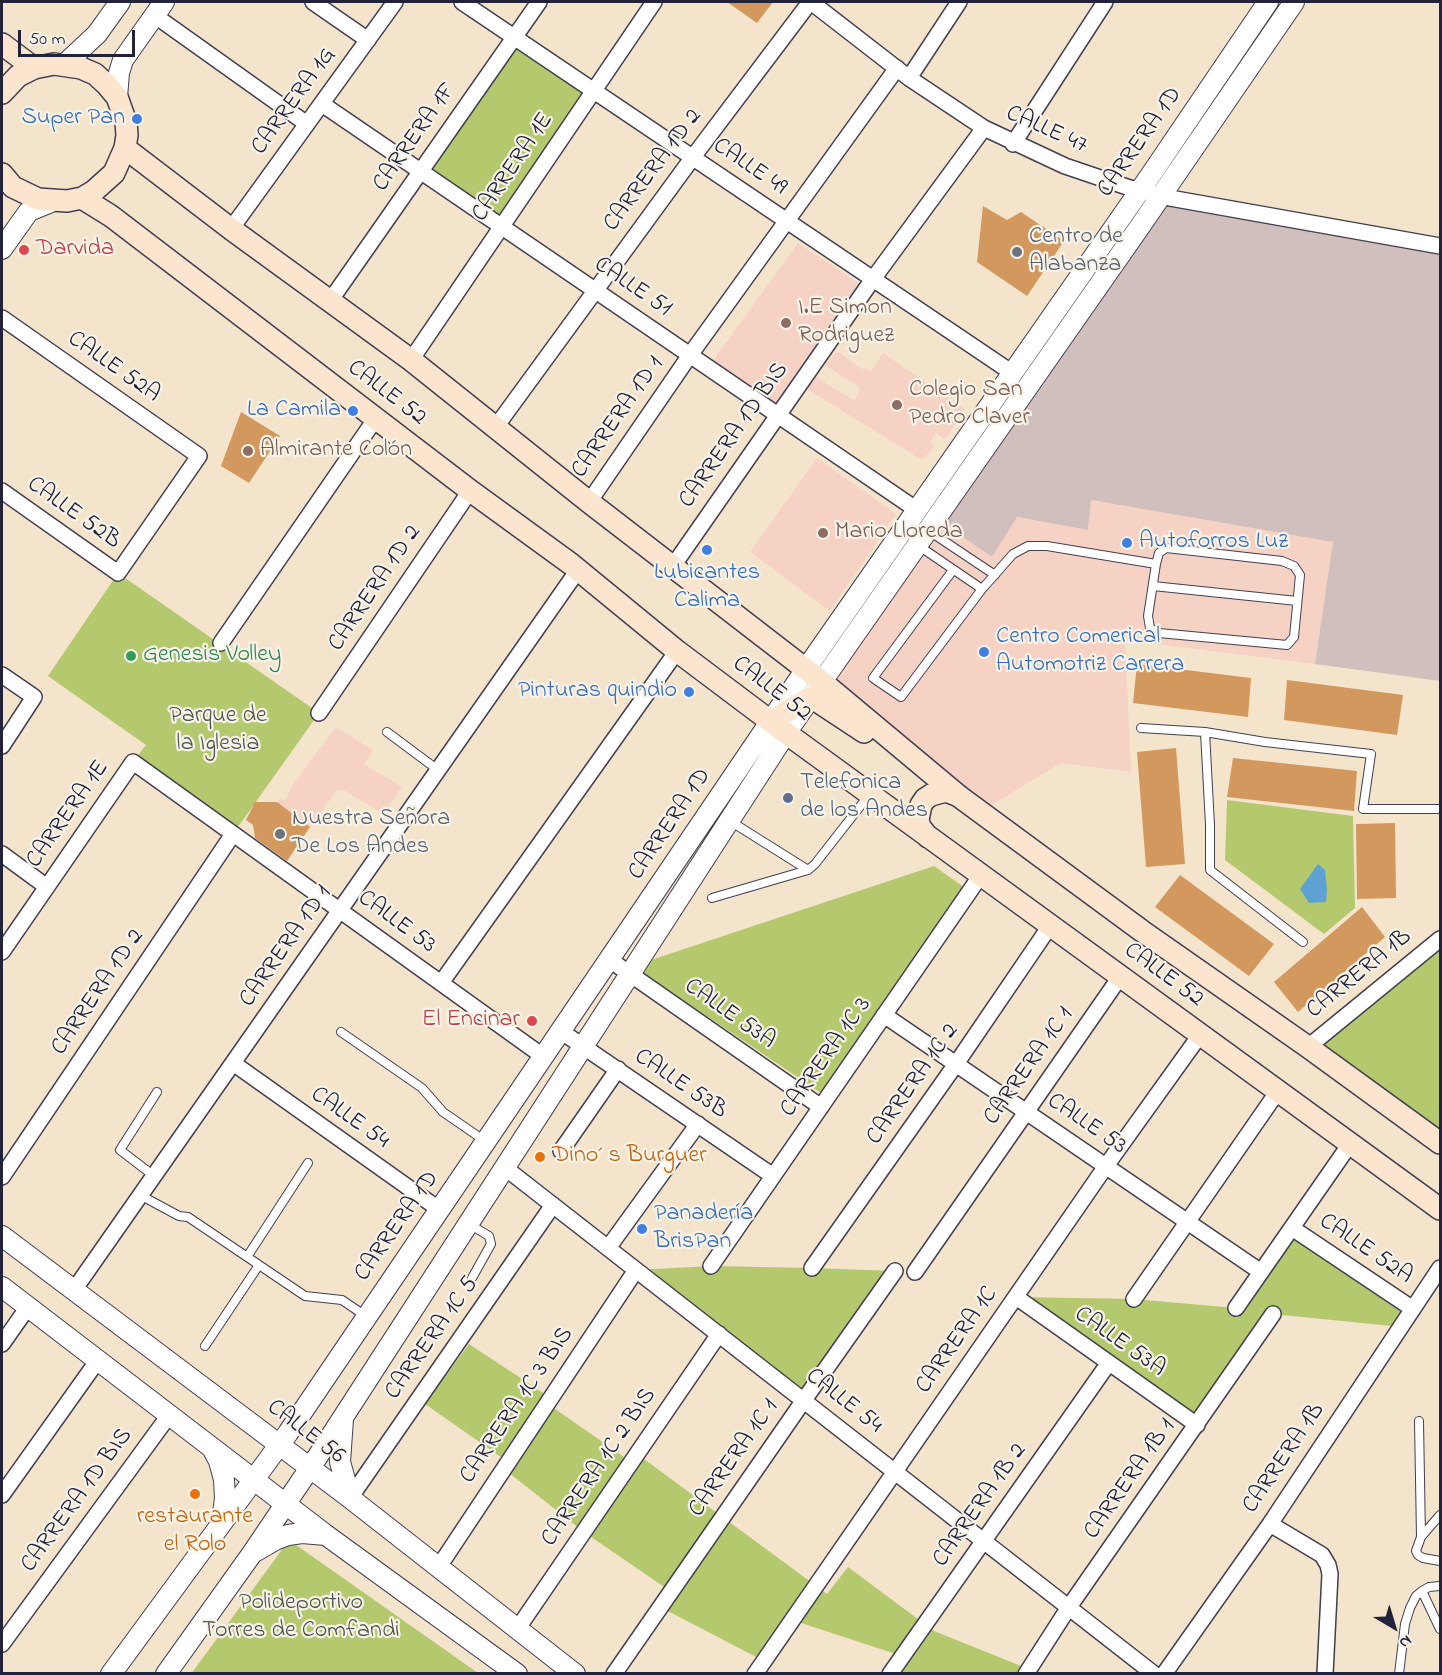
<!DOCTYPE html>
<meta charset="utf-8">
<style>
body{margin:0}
#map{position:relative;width:1442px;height:1675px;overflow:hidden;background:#f4e4cc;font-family:"Indie Flower",sans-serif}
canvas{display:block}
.frame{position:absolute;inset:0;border:3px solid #22223b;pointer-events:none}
.north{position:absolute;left:1364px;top:1597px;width:60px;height:60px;-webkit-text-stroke:4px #f7f3e8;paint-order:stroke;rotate:142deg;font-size:16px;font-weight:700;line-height:24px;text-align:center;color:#22223b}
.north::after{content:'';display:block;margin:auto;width:21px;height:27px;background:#22223b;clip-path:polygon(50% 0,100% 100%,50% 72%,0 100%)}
.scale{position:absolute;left:18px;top:30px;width:117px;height:27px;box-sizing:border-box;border:3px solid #22223b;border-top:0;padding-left:8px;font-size:18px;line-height:21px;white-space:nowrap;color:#22223b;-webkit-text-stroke:4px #f7f3e8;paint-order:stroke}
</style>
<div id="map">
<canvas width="1442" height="1675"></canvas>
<div class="frame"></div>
<div class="north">N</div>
<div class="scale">50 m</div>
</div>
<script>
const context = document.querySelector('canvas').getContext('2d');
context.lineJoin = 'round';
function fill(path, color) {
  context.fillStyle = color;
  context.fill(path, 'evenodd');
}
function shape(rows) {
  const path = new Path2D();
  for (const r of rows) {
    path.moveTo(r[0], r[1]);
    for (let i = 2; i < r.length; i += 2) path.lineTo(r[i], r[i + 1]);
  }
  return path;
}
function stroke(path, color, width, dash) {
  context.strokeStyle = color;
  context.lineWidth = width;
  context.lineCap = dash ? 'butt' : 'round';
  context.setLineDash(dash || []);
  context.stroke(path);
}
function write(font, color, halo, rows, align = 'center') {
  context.font = font + ' "Indie Flower",sans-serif';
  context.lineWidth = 4.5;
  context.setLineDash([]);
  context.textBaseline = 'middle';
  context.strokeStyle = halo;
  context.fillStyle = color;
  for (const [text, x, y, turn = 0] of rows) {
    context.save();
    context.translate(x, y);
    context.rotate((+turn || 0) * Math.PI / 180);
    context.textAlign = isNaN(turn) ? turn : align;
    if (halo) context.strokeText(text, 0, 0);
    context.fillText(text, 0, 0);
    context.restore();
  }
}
fill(shape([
 [798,243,860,284,776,405,712,362],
 [838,351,862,370,865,367,871,372,883,353,965,409,945,439,936,433,930,442,934,447,922,460,807,389,815,376,854,401,858,395,859,387,825,365],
 [817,458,896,514,830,611,750,552],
 [1090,500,1334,542,1315,664,1125,640,1131,772,1061,763,980,812,821,681,936,518,1016,517,1088,530],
 [336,727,373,750,364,764,402,787,384,814,342,789,340,791,337,790,310,827,277,802,281,798,285,801,292,786]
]), '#f6d2c4');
fill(shape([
 [1161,196,1440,246,1440,681,1315,664,1333,542,1091,500,1088,530,1017,517,992,557,936,518]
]), '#d1bfbe');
fill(shape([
 [516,38,594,90,502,225,419,170],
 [118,573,319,713,233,834,133,762,146,745,48,676],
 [1227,800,1353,816,1355,908,1324,934,1225,860],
 [934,866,964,887,821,1093,643,973,651,960],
 [1440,939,1440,1143,1308,1047],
 [1292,1228,1413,1309,1401,1327,1273,1314,1197,1425,1016,1297,1134,1299,1236,1308],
 [711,1266,812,1268,895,1271,804,1400,636,1270],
 [469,1344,551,1398,548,1404,637,1466,644,1459,827,1594,848,1567,934,1631,1021,1666,1021,1673,894,1673,902,1656,795,1621,764,1661,660,1607,670,1591,584,1532,504,1469,508,1462,425,1404],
 [289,1540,478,1673,191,1674]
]), '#b4c96e');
fill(shape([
 [1318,864,1325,870,1327,890,1326,902,1309,903,1300,889]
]), '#5ea2d3');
fill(shape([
 [727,2,773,2,757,23],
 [983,206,1007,220,1021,212,1064,241,1027,296,977,262],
 [241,412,280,436,249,483,221,466],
 [1137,664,1251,678,1248,717,1133,703],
 [1287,680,1403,695,1397,735,1284,720],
 [1176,748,1185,864,1146,867,1137,752],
 [1233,758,1357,771,1354,811,1227,797],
 [255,802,277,802,310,827,287,861,255,838,253,825,246,820],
 [1395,823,1396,898,1357,899,1356,824],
 [1180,875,1274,944,1249,976,1155,907],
 [1362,907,1385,937,1298,1012,1274,982]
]), '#d3985d');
const service = shape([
 [929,531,995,575],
 [919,546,982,589],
 [1166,548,1282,561,1294,566,1300,575,1294,637,1287,645,1159,633,1150,628,1148,616,1156,564,1159,553,1166,548],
 [953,570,873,678,901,697,982,589,1013,554,1028,546,1047,546,1156,564],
 [1153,586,1297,601],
 [1141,728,1205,732,1265,742,1371,754,1363,809,1440,809],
 [387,732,438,770],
 [1205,732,1210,825,1210,870,1303,942],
 [730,821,808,870],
 [712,898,808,870,815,864,869,795],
 [341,1032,422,1088,443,1112,485,1141],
 [154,1176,120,1150,157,1092],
 [140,1195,179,1216,188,1217,305,1296,342,1300,367,1317],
 [469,1224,489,1236,491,1244,472,1278],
 [247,1257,308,1163],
 [205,1346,259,1265],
 [1419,1421,1421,1537],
 [1440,1515,1421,1537,1416,1551,1418,1555,1423,1558,1440,1561],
 [1422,1591,1440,1629],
 [1399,1674,1405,1624,1410,1608,1416,1596,1422,1591,1429,1587,1440,1586]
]);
const minor = shape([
 [313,2,368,40],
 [462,2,1011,372],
 [811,2,909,78,984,128,1065,166,1130,188,1170,198,1440,246],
 [154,15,307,124],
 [909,78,959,2],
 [322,104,917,510],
 [1013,144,1105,2],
 [231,229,395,2],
 [330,301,539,2],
 [2,318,199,456,118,573,2,491],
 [411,360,654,2],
 [495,428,693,157,810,2],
 [589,502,690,355,897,68],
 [673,566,873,279,984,128],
 [221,643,376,418],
 [2,675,34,697,2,746],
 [319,713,470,491],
 [2,854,47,887],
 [2,952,133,762,544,1057],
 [610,960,821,1107],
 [441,983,677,651],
 [884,1015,1261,1272],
 [562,1032,773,1176],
 [1308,1047,1440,939],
 [233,1063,440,1210],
 [561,1151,618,1069],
 [504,1167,1154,1674],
 [2,1177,233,834],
 [1292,1228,1413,1309],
 [608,1248,698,1124],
 [711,1266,981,875],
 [812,1268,956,1064,1050,926],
 [915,1272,1120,977],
 [74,1290,578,570],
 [1016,1297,1197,1425],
 [1134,1299,1278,1091],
 [1236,1308,1350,1144],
 [2,1344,28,1307],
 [2,1495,98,1360],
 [350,1498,553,1205],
 [1270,1524,1322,1555,1328,1565,1330,1574,1325,1674],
 [438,1568,636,1270],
 [518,1628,719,1334],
 [2,1644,170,1414],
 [614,1674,804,1400,895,1271],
 [755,1674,1106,1166,1200,1035],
 [890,1674,1108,1364],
 [1026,1674,1069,1607,1273,1314],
 [1164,1674,1270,1524,1440,1268]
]);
const tertiary = shape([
 [65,64,97,34,120,2],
 [117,97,119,73,123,60,164,2],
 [2,249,29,211,51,202],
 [2,1236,350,1498,575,1674],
 [2,1287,326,1535,517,1674],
 [343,1419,340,1462,350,1498],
 [212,1448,219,1461,224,1480,225,1498,222,1521],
 [256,1551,275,1540,288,1535,302,1533,326,1535],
 [111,1674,288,1433,806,669,1150,176,1268,2],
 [166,1674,251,1555,318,1456,786,733,1141,225,1294,2]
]);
const secondary = shape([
 [2,44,34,68],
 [2,93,18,76,34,68,54,64,81,68,95,74,107,85,117,97,126,122,127,135,125,148,114,173,94,191,82,198,67,201,38,199,13,187,2,174],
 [125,148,231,229,411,360,589,502,821,681,960,797,1142,931,1308,1047,1440,1143],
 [82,198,111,216,472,492,571,564,677,651,786,733,1440,1209],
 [771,721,811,697,864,732],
 [928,837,920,827,918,820,921,805,925,799,931,795,946,791,959,796]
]);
stroke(service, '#423f51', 10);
stroke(minor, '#423f51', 18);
stroke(tertiary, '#423f51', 22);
stroke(secondary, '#423f51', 24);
stroke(service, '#fff', 8);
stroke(minor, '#fff', 15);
stroke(tertiary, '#fff', 20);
stroke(secondary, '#fbe5cf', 21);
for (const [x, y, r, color] of [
 [137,119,6,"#3f7fe0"],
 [24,250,6,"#e0444e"],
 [1017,252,6,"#6b7280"],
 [786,323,6,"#8d6e63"],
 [897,405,6,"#8d6e63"],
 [353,411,6,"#3f7fe0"],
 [248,451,6,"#8d6e63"],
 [823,533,6,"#8d6e63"],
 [1127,543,6,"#3f7fe0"],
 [707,550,6,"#3f7fe0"],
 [984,652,6,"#3f7fe0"],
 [131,656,6,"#2e9e5b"],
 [689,692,6,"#3f7fe0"],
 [788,798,6,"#5c6f8a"],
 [280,834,6,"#6b7280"],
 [532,1021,6,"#e0444e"],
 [540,1157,6,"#e8710a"],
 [642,1229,6,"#3f7fe0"],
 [195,1494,6,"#e8710a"]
]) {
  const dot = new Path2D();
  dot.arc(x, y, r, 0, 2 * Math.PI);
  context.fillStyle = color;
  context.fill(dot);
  stroke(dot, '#f7f3e8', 2);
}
write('24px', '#22223b', '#f7f3e8', [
 ["CARRERA 1G",295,102,-54],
 ["CALLE 47",1046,131,24],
 ["CARRERA 1F",416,138,-55],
 ["CARRERA 1D",1141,143,-55],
 ["CARRERA 1E",514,168,-56],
 ["CALLE 49",749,168,34],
 ["CARRERA 1D 2",654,171,-53],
 ["CALLE 51",632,288,34],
 ["CALLE 52A",113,368,35],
 ["CALLE 52",386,394,37],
 ["CARRERA 1D 1",619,418,-55],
 ["CARRERA 1D BIS",735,436,-55],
 ["CALLE 52B",73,514,35],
 ["CARRERA 1D 2",376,589,-56],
 ["CALLE 52",771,690,37],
 ["CARRERA 1E",69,815,-55],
 ["CARRERA 1D",671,825,-56],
 ["CALLE 53",396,923,36],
 ["CARRERA 1D 1",287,947,-55],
 ["CARRERA 1B",1360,975,-39],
 ["CALLE 52",1163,976,36],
 ["CARRERA 1D 2",99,993,-56],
 ["CALLE 53A",729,1015,35],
 ["CARRERA 1C 3",827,1058,-55],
 ["CARRERA 1C 1",1030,1067,-55],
 ["CALLE 53B",680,1085,34],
 ["CARRERA 1C 2",914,1085,-55],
 ["CALLE 54",349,1119,35],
 ["CALLE 53",1086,1125,34],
 ["CARRERA 1D",398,1227,-55],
 ["CALLE 52A",1365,1250,34],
 ["CARRERA 1C 5",433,1339,-55],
 ["CARRERA 1C",958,1341,-55],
 ["CALLE 53A",1119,1343,35],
 ["CALLE 54",843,1402,38],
 ["CARRERA 1C 3 BIS",518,1406,-56],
 ["CALLE 56",305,1433,37],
 ["CARRERA 1C 1",735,1459,-55],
 ["CARRERA 1B",1285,1459,-56],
 ["CARRERA 1C 2 BIS",600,1468,-56],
 ["CARRERA 1B 1",1131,1480,-55],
 ["CARRERA 1D BIS",78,1501,-54],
 ["CARRERA 1B 2",981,1506,-55]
]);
write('24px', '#366cbe', '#f7f3e8', [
 ["Super Pan",125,119],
 ["La Camila",341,411],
 ["Autoforros Luz",1139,543,"left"],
 ["Lubicantes",707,574,"center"],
 ["Calima",707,602,"center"],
 ["Centro Comerical",996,638,"left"],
 ["Automotriz Carrera",996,666,"left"],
 ["Pinturas quindio",677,692],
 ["Panadería",654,1215,"left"],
 ["BrisPan",654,1243,"left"]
], 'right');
write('24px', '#5b616d', '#f7f3e8', [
 ["Centro de",1029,238],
 ["Alabanza",1029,266],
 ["Nuestra Señora",292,820],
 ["De Los Andes",292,848]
], 'left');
write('24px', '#be3a42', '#f7f3e8', [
 ["Darvida",36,250],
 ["El Encinar",520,1021,"right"]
], 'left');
write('24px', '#785e54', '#f7f3e8', [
 ["I.E Simon",798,309],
 ["Rodriguez",798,337],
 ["Colegio San",909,391],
 ["Pedro Claver",909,419],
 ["Almirante Colón",260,451],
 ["Mario Lloreda",835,533]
], 'left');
write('24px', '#27864d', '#f7f3e8', [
 ["Genesis Volley",143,656]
], 'left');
write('24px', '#4e544a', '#f7f3e8', [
 ["Parque de",218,717],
 ["la Iglesia",218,745],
 ["Polideportivo",301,1604],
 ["Torres de Comfandi",301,1632]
]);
write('24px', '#4e5e75', '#f7f3e8', [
 ["Telefonica",800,784],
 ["de los Andes",800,812]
], 'left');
write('24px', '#c56008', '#f7f3e8', [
 ["Dino´ s Burguer",552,1157],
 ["restaurante",195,1518,"center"],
 ["el Rolo",195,1546,"center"]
], 'left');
</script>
